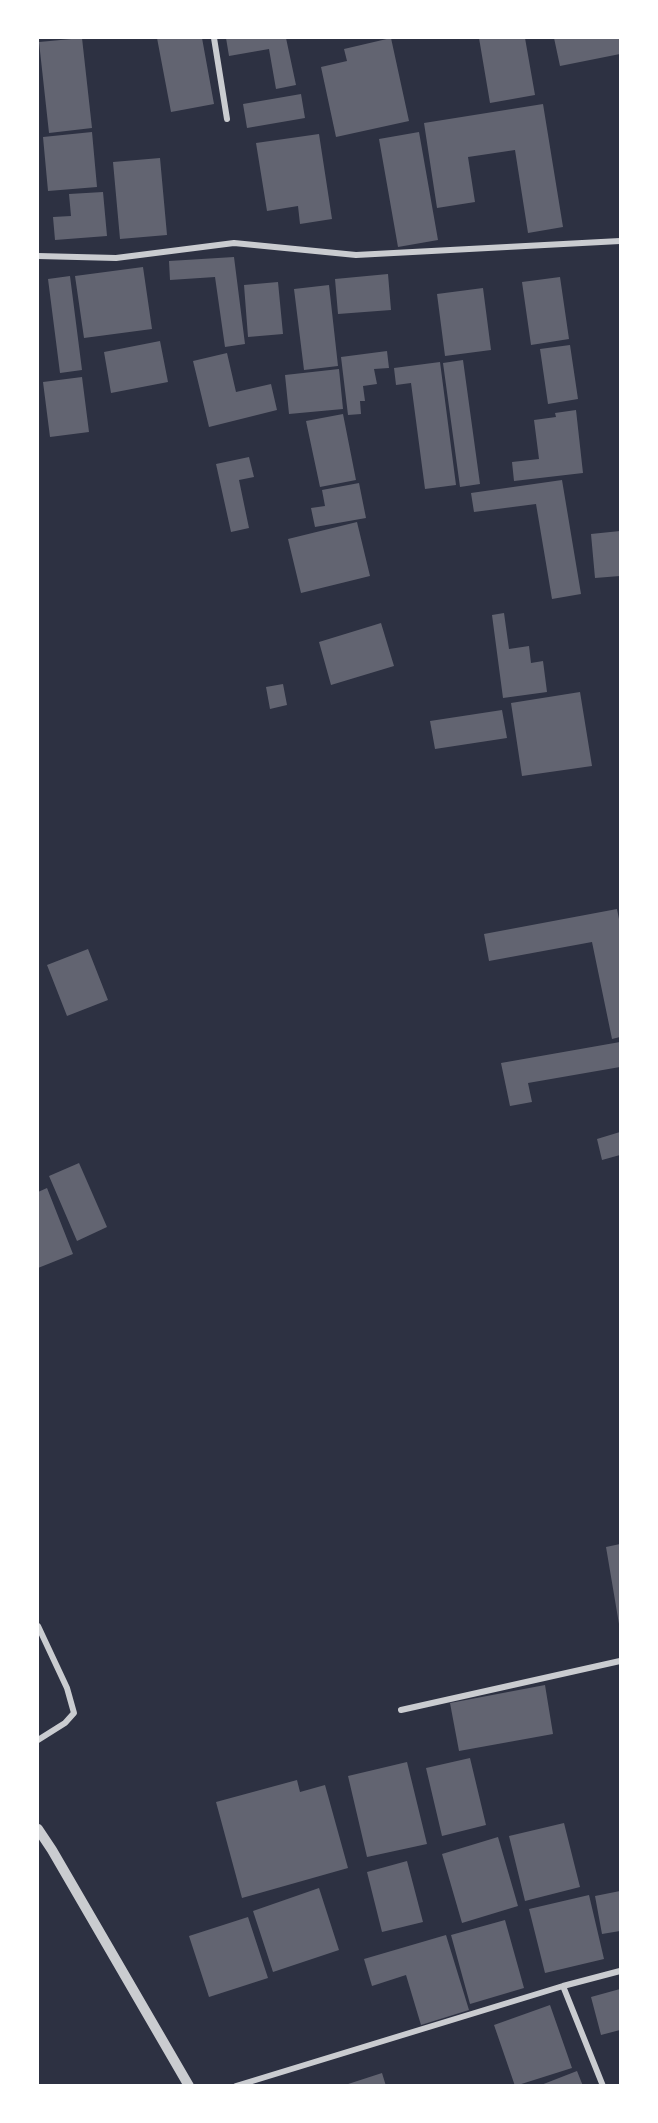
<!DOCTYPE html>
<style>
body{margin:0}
#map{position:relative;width:658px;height:2123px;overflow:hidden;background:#2d3142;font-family:Manrope,sans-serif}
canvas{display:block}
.frame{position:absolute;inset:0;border:39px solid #fff;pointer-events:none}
</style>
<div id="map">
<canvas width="658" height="2123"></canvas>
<div class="frame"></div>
</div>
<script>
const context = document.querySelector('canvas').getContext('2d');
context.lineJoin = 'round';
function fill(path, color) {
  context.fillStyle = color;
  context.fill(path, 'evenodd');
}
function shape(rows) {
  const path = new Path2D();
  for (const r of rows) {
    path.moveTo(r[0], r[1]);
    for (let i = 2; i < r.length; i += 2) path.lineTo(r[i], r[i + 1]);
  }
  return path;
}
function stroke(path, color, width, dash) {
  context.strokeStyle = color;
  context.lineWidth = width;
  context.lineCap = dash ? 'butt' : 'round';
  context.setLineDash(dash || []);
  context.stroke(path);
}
fill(shape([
 [82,38,92,128,49,133,39,42],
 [157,38,202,38,214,104,171,112],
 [226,38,286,38,296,85,276,89,269,49,229,56],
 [391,38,409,121,336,137,321,67,347,61,344,49],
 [479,38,525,38,535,95,490,103],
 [554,38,620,38,620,54,560,66],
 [301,94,305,118,247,128,243,104],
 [543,104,563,227,528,233,515,150,468,157,475,202,437,208,424,123],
 [92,132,97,187,48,191,43,137],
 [419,132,438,240,398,247,379,139],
 [319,134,332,219,300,224,298,206,267,211,256,143],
 [160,158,167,235,120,239,113,162],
 [103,192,107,236,55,240,53,217,71,216,69,194],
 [234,257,245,344,225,347,215,277,170,280,169,261],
 [143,267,152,329,84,338,75,276],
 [388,274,391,310,338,314,335,279],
 [70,276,82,370,60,373,48,279],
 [560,277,569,339,531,345,522,282],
 [278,282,283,334,248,337,244,285],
 [329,285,338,366,304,370,294,289],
 [483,288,491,350,445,356,437,294],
 [160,341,168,382,111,393,104,352],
 [570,345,578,399,548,404,540,349],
 [387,351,389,368,374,369,377,384,363,386,365,401,360,401,361,414,348,415,341,357],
 [227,353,236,392,271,384,277,410,209,427,193,361],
 [463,360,480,484,460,487,443,363],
 [440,362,456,485,425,489,411,383,396,385,394,368],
 [339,369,343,409,289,414,285,375],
 [82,377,89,432,50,437,43,382],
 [576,410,583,473,514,481,512,462,539,459,534,420,556,417,555,413],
 [343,414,356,480,320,487,306,421],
 [249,457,254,477,239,480,249,528,231,532,216,464],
 [562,480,581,594,552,599,536,504,474,512,471,493],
 [359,483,366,518,315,527,311,508,325,506,322,490],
 [357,522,370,576,301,593,288,539],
 [620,531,620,576,595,578,591,534],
 [504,613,509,649,529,646,531,663,543,661,547,692,503,698,492,615],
 [381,623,394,666,331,685,319,642],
 [283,684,287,705,270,709,266,687],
 [580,692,592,766,522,776,511,703],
 [502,710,507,738,435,749,430,721],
 [617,909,620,924,620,1037,612,1039,592,942,489,961,484,934],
 [88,949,108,1000,67,1016,47,965],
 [620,1042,620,1067,528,1083,532,1102,510,1106,501,1063],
 [620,1132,620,1155,602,1160,597,1139],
 [79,1163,107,1227,77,1241,49,1176],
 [47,1188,73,1254,38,1268,38,1192],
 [620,1544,620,1624,619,1624,606,1547],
 [545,1685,553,1734,459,1751,450,1703],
 [470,1758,486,1825,442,1836,426,1768],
 [407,1762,427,1844,367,1857,348,1776],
 [297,1780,300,1792,325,1785,348,1868,242,1898,216,1802],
 [564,1823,580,1887,525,1901,509,1836],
 [498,1837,518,1906,462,1923,442,1854],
 [407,1861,423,1922,382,1932,367,1872],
 [319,1888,339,1950,273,1972,253,1911],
 [620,1891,620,1931,602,1934,595,1896],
 [589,1895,604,1959,545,1973,529,1909],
 [248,1917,268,1978,209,1997,189,1936],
 [505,1920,524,1988,470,2004,451,1935],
 [446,1935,469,2010,421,2025,406,1975,372,1986,364,1959],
 [620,1989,620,2030,601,2035,591,1997],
 [550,2005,572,2068,515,2086,494,2025],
 [577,2071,583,2086,541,2086,541,2085],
 [382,2073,386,2086,345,2086,345,2085]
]), '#626471');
stroke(shape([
 [214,38,227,119],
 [38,256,116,258,234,243,356,255,620,241],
 [38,1626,67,1688,74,1713,65,1723,38,1740],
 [401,1710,620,1661],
 [563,1986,603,2086],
 [236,2086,563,1986,620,1971]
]), '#caccd0', 6);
stroke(shape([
 [38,1829,52,1850,189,2086]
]), '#caccd0', 10);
</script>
